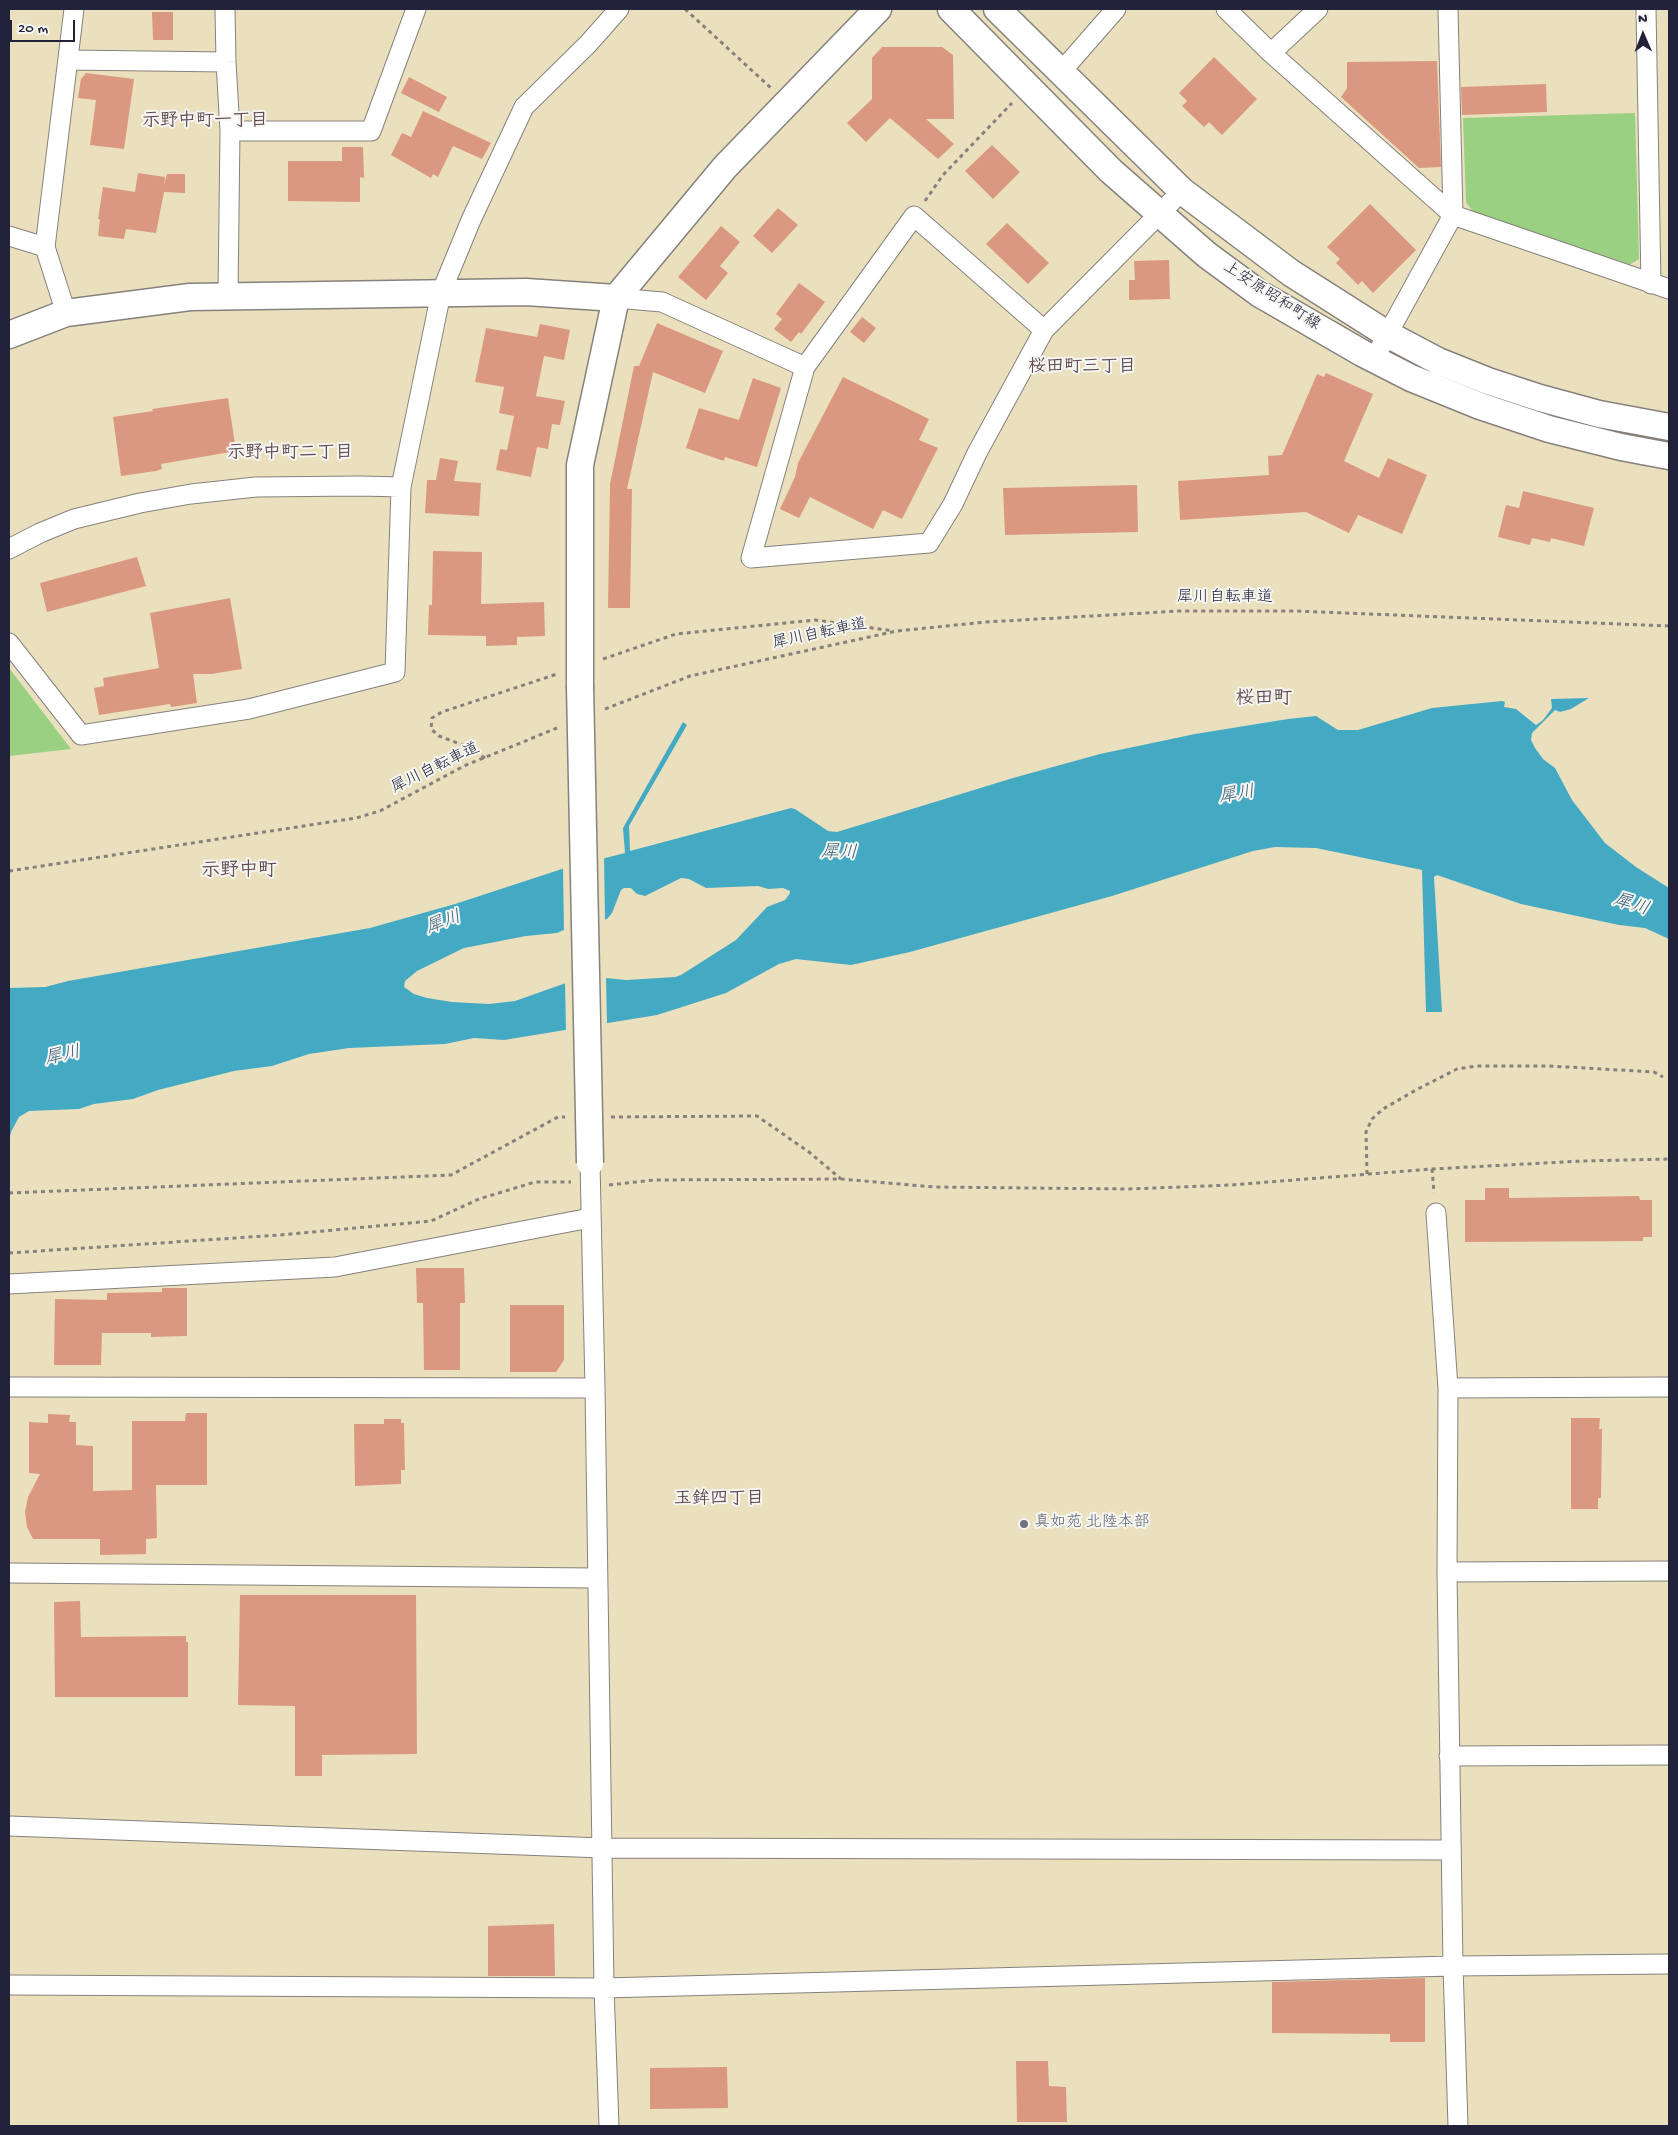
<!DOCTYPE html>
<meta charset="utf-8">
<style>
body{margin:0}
#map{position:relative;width:1678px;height:2135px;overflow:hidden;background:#ebe0bd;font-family:"Gochi Hand",sans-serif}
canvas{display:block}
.frame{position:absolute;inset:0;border:10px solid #22223b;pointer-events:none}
.north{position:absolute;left:1618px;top:10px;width:50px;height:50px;-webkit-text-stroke:4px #f6f6f2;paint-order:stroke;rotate:359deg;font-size:14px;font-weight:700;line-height:20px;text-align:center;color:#22223b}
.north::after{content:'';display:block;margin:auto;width:18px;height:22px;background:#22223b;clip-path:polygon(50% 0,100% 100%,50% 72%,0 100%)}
.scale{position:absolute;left:10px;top:20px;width:65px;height:22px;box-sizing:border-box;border:2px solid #22223b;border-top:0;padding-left:6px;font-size:15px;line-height:18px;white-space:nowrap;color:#22223b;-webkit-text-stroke:4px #f6f6f2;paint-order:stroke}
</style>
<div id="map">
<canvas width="1678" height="2135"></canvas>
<div class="frame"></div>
<div class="north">N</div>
<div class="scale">20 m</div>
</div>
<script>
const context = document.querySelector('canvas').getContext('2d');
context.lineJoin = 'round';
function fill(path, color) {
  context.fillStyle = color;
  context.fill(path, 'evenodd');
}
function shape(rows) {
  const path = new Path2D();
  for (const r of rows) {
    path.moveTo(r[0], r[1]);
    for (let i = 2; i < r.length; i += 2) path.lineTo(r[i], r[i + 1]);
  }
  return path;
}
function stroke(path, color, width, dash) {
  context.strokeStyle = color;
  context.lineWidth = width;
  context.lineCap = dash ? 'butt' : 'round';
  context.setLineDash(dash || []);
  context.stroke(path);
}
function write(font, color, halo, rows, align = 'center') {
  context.font = font + ' "Gochi Hand","Klee One",sans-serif';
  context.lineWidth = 4;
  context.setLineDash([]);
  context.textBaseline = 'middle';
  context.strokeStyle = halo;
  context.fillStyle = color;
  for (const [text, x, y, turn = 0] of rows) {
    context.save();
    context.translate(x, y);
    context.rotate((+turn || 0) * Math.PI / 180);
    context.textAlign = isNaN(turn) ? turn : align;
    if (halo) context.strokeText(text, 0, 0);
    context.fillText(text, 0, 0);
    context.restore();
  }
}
fill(shape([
 [1635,113,1639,259,1629,265,1473,212,1466,202,1463,118],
 [9,668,71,749,9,756]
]), '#99d082');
fill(shape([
 [1589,698,1571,709,1560,712,1555,710,1532,733,1531,740,1535,748,1543,759,1555,768,1572,800,1605,843,1636,867,1669,888,1669,939,1645,928,1619,925,1521,904,1437,875,1434,877,1442,1012,1426,1012,1422,870,1316,848,1275,847,1253,851,1112,896,910,952,851,965,796,959,779,964,726,993,657,1015,504,1040,474,1038,445,1044,349,1048,309,1054,272,1066,234,1071,158,1090,133,1099,94,1104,79,1109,29,1111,19,1117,11,1132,9,1142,9,988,45,987,68,981,370,928,455,904,562,869,625,853,623,828,683,722,687,725,629,826,630,851,791,808,795,809,828,831,837,832,1013,778,1100,754,1195,734,1288,719,1316,716,1338,730,1358,730,1432,708,1502,701,1505,702,1504,707,1516,709,1536,725,1543,720,1552,708,1551,699],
 [681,878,689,879,706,888,758,886,768,889,783,888,790,891,790,893,785,900,767,907,736,940,681,975,675,977,626,980,606,978,566,983,515,1001,489,1004,452,1002,427,998,414,994,404,987,405,981,417,971,464,948,526,936,557,933,566,929,607,919,612,913,621,890,624,888,631,888,637,894,645,896]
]), '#44aac4');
fill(shape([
 [604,854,605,922,564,932,563,866],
 [606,976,607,1026,566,1032,565,980]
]), '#ebe0bd');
fill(shape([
 [152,12,173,12,173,40,153,40],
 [882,47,942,47,953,55,954,119,926,119,954,144,938,159,890,118,866,142,847,123,872,99,872,58],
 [1214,57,1257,99,1222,135,1209,122,1204,127,1182,106,1187,101,1179,93],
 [1437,61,1441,167,1419,168,1341,97,1347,88,1347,62],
 [86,73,134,79,124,149,90,145,96,100,78,98,81,79],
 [409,77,447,97,439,112,401,93],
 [1546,84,1547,112,1462,115,1461,87],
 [423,111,491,143,482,159,453,146,438,177,433,174,431,178,391,155,402,133,411,137],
 [992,145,1020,172,993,199,965,171],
 [342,147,363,147,364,178,360,177,360,202,288,201,288,161,342,161],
 [138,173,165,177,164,185,167,174,185,174,185,193,164,192,156,233,126,229,124,239,98,236,100,219,98,219,103,187,135,192],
 [1370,204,1416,250,1373,293,1362,281,1358,285,1336,263,1340,259,1327,247],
 [778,208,798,225,772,253,753,236],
 [1007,223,1049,263,1028,284,986,244],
 [721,226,740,242,720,266,728,273,706,300,678,277],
 [1169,260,1170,299,1129,300,1129,280,1135,280,1134,261],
 [799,283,825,302,801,334,799,332,791,342,774,329,782,319,776,314],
 [862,317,876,328,864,343,850,332],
 [657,323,723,351,705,393,653,372,627,489,632,489,630,608,608,608,610,484,634,366,639,366],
 [540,324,570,330,564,360,544,356,536,396,565,401,560,425,552,424,548,449,537,447,531,477,496,470,500,449,507,450,514,416,499,413,504,387,475,382,486,328,537,337],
 [1326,373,1373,394,1344,461,1379,478,1388,458,1427,475,1402,534,1358,515,1349,533,1306,512,1180,520,1178,481,1269,475,1268,456,1282,455,1317,374,1324,377],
 [843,377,929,419,919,440,938,448,902,519,883,510,873,529,810,497,799,518,780,509,795,477,798,463],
 [753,378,781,388,757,467,725,457,724,461,686,448,699,408,739,420],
 [228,398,236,451,161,464,162,469,156,471,121,476,113,417,153,411,152,409],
 [440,458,458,461,454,481,481,483,479,516,425,513,427,480,436,480],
 [1137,485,1138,532,1005,535,1003,488],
 [1523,491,1594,508,1584,546,1551,538,1550,542,1532,538,1530,545,1498,537,1506,505,1519,508],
 [433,551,482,552,481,604,544,602,545,636,517,637,517,645,486,646,486,636,428,635,429,605,432,605],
 [137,557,146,586,47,612,40,583],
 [230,598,242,669,211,674,193,674,197,703,171,707,170,704,99,715,94,688,104,686,103,678,159,668,150,613],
 [1485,1188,1509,1188,1509,1198,1639,1196,1640,1200,1652,1200,1652,1237,1643,1237,1643,1241,1465,1242,1465,1200,1485,1200],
 [416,1268,464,1268,465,1303,460,1303,460,1370,424,1370,423,1303,417,1303],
 [162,1288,187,1288,187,1336,151,1337,151,1333,102,1333,101,1365,54,1365,55,1299,107,1300,107,1293,162,1292],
 [510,1305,564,1305,564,1360,556,1372,510,1372],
 [186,1413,207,1413,207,1485,156,1485,157,1538,146,1539,146,1554,100,1555,100,1539,33,1539,27,1527,25,1512,28,1497,40,1474,29,1473,29,1422,48,1423,48,1414,70,1415,69,1422,76,1422,76,1445,93,1446,93,1491,132,1490,132,1421,185,1421],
 [1571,1418,1600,1418,1599,1429,1602,1429,1601,1498,1598,1498,1598,1509,1571,1509],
 [384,1419,401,1419,401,1423,404,1423,405,1470,401,1470,401,1484,355,1486,354,1424,384,1424],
 [240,1595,416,1595,417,1754,322,1755,322,1776,295,1776,295,1706,238,1705],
 [80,1601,81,1637,186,1636,186,1642,188,1642,188,1697,55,1697,54,1602],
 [554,1924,555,1976,488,1976,488,1926],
 [1425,1978,1425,2042,1390,2042,1390,2034,1272,2033,1272,1982],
 [1016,2061,1048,2061,1049,2086,1066,2087,1067,2122,1017,2122],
 [727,2067,728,2108,650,2109,650,2068]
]), '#da9881');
const street = shape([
 [225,9,226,62,230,131,228,295],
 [1226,9,1271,53,1453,215,1669,289],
 [1646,9,1651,284],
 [1271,53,1318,9],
 [69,60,226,62],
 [1060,73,1116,9],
 [230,131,371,131,416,9],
 [9,236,45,247,66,313],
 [45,247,74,9],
 [616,298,662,302,805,367,751,558,929,543,953,504,977,453,1044,330,914,216,805,367],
 [1044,330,1182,191],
 [1374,359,1453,215,1448,9],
 [9,549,40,533,74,519,140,503,191,494,256,487,361,486,401,487],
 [9,643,81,735,249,709,395,672,401,487,441,293,471,220,524,107,588,44,619,9],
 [590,1163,595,1388,604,1988,609,2126],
 [1436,1213,1448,1388],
 [9,1284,335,1267,590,1218],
 [9,1387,595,1388],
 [1447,1572,1669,1571],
 [9,1573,597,1578],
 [1449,1756,1669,1755],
 [9,1826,603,1848,1451,1850],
 [9,1985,604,1988,1453,1966,1669,1964],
 [1458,2126,1453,1966,1447,1572,1448,1388,1669,1387]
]);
const secondary = shape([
 [951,9,1111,171,1207,255,1260,294,1362,353,1411,378,1480,406,1549,429,1621,447,1669,456],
 [997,9,1182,191,1291,273,1387,334,1438,361,1488,381,1540,398,1599,414,1669,427],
 [9,335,66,313,190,297,526,292,616,298],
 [580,686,580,465,616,298,725,167,878,9]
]);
stroke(street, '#86817c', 21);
stroke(secondary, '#86817c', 29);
stroke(shape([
 [685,9,771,88],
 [925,201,943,175,1012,103],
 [603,659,676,634,815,620,894,631],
 [605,709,690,676,897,631,986,622,1179,611,1295,611,1669,626],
 [485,758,468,747,439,736,431,729,432,718,442,712,557,674],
 [9,871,356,818,380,811,464,766,557,728],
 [611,1117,757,1116,809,1152,841,1179],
 [1432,1169,1434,1193],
 [1367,1174,1366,1132,1372,1119,1383,1109,1416,1090,1457,1069,1476,1066,1550,1066,1654,1072,1663,1077],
 [609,1185,654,1180,841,1179,934,1187,1129,1189,1231,1185,1432,1169,1582,1161,1669,1159],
 [9,1193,451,1175,558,1117,565,1117],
 [9,1253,280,1235,431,1221,479,1199,535,1182,571,1182]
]), '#86817c', 3, [4, 4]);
stroke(street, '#fff', 19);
stroke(secondary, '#fff', 26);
const secondaryBridge = shape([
 [580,686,590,1163]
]);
stroke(secondaryBridge, '#86817c', 29, []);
stroke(secondaryBridge, '#fff', 26);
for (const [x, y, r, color] of [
 [1024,1524,5,"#6b7280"]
]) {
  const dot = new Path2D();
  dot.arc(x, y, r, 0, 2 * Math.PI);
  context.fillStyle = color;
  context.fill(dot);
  stroke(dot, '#f6f6f2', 2);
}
write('16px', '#22223b', '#f6f6f2', [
 ["上安原昭和町線",1271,297,33],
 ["犀川自転車道",1225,599],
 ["犀川自転車道",820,635,-12],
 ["犀川自転車道",436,769,-26]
]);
write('16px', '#5b616d', '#f6f6f2', [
 ["真如苑 北陸本部",1034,1524]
], 'left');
write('bold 18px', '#624b54', '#f6f6f2', [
 ["示野中町一丁目",205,122],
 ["桜田町三丁目",1082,368],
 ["示野中町二丁目",290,454],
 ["玉鉾四丁目",719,1500]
]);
write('italic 18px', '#305872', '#f6f6f2', [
 ["犀川",1237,796,-9],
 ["犀川",839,854,2],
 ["犀川",1631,906,18],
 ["犀川",444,924,-20],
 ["犀川",63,1057,-12]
]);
write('bold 19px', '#624b54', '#f6f6f2', [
 ["桜田町",1264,700],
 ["示野中町",239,872]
]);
</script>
